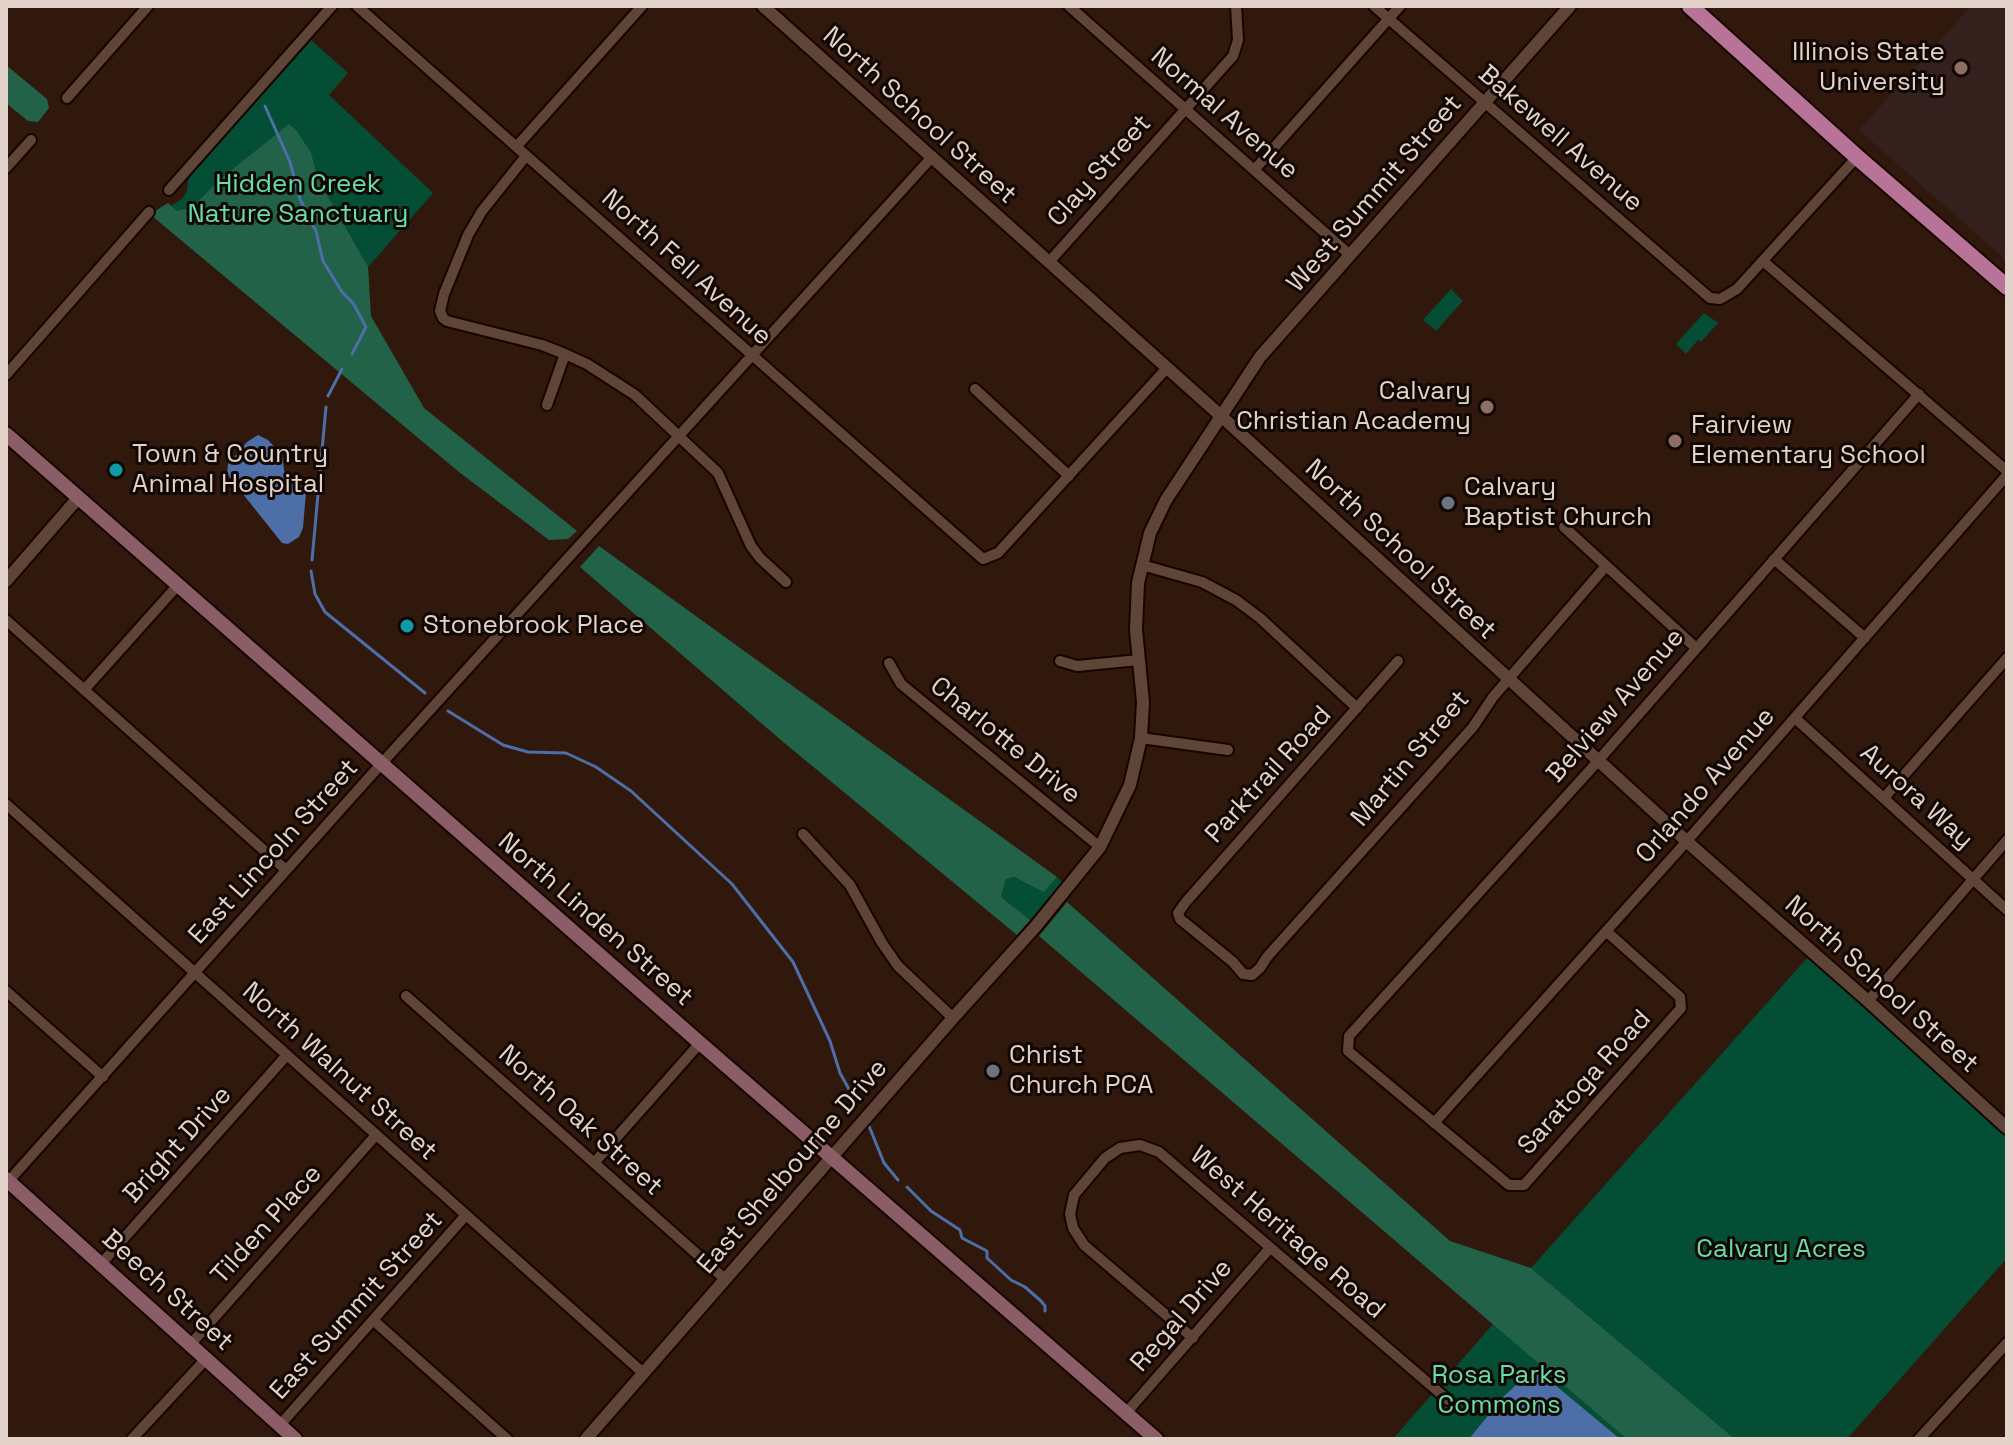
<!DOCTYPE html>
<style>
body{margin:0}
#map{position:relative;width:2013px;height:1445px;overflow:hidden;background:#30190c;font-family:"Space Grotesk",sans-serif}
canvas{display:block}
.frame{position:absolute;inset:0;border:8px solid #e2d2c9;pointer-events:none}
</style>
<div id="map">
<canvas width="2013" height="1445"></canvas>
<div class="frame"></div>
</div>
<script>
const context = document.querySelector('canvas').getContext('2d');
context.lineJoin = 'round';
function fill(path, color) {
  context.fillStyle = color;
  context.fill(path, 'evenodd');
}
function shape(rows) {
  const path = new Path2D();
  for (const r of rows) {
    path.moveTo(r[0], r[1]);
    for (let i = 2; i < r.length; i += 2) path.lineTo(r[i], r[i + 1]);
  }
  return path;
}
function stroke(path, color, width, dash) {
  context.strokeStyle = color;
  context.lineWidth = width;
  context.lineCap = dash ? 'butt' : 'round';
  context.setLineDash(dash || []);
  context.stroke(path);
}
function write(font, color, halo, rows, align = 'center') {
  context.font = font + ' "Space Grotesk",sans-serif';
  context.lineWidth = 6;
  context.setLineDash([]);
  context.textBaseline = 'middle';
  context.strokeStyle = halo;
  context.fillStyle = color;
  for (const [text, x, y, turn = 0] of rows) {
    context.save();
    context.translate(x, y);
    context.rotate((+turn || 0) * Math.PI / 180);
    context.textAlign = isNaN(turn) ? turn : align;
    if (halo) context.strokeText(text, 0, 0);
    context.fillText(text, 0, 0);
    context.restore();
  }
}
fill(shape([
 [1971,6,2007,6,2007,261,1859,130]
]), '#34211d');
fill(shape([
 [311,40,348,73,329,95,433,193,368,267,370,316,365,344,170,206,182,199,187,191,188,180,197,167],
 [1451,289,1463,301,1436,331,1423,320],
 [1704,313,1718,323,1701,342,1698,340,1686,354,1676,344],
 [1014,877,1044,891,1057,877,1062,882,1030,920,1001,897,1006,879],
 [1808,957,2007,1137,2007,1258,1847,1439,1735,1439,1531,1268],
 [1493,1324,1628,1439,1393,1439]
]), '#044e36');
fill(shape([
 [6,65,47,99,49,108,38,122,28,121,6,103],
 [289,124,296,130,311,153,318,179,368,267,371,316,424,408,577,531,568,539,549,540,459,472,152,216,155,211,168,203,177,211,193,207,218,181],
 [599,546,1057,877,1044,892,1014,877,1006,879,1001,897,1030,920,1017,935,782,741,580,567],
 [1067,902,1450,1241,1531,1268,1735,1439,1627,1439,1039,936]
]), '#216249');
fill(shape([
 [258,435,268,440,282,455,285,476,300,484,306,492,303,528,299,537,288,544,282,543,227,474,228,464,247,442],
 [1537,1370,1620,1439,1469,1439,1503,1397,1529,1373]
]), '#4d6ea7');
stroke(shape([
 [265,106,290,162,300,199,316,231,323,261,342,292,353,303,366,327,352,354],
 [328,396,342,369],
 [312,560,326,407],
 [311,571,315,594,325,612,425,693],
 [448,711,503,745,528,752,566,753,596,767,631,791,732,884,793,962,830,1041,840,1073,856,1102],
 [869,1126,884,1163,898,1180],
 [907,1187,931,1211,960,1230,962,1238,987,1251,987,1258,1011,1280,1025,1287,1041,1301,1045,1306,1045,1311]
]), '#4d6ea7', 3);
const minor = shape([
 [357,6,983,559,998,553,1166,369],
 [1069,6,1350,255],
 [1374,6,1710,298,1720,299,1737,289,1857,157],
 [67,98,148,6],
 [517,146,642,6],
 [526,156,482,211,468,235,444,294,440,311,443,318,447,321,542,345,565,354,587,364,635,395,718,473,751,546,760,558,786,582],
 [6,168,31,140],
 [1255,169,1400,6],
 [169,190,332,6],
 [1763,261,2007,471],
 [1049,262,1233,56,1238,40,1236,6],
 [6,375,149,212],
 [975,389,1069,476],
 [547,405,565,354],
 [1564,527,1696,648],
 [1774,559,1865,638],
 [1142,565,1202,582,1236,600,1260,618,1357,708],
 [6,620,286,870],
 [1060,661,1077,666,1139,660],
 [1398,661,1185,903,1178,913,1180,919,1233,962,1243,974,1252,975,1260,968,1267,957,1473,727,1493,697,1606,566],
 [889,663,901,684,1100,847],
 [84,690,178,585],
 [1795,718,2007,910],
 [1141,738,1228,750],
 [1884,798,2007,658],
 [6,804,642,1372],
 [803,834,850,885,882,943,898,966,953,1018],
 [1606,931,1680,997,1681,1008,1524,1185,1509,1185,1348,1051,1349,1036,1590,770,1919,394],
 [6,991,103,1077],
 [406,996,725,1279],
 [1868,1001,2007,840],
 [1434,1123,1679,850,2007,475],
 [594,1163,700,1043],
 [6,1184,382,763,932,157],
 [101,1264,287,1055],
 [373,1320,507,1439],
 [1193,1338,1084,1245,1073,1228,1070,1214,1074,1195,1105,1158,1120,1148,1140,1145,1159,1152,1448,1400],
 [190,1345,376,1135],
 [1126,1413,1270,1248],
 [280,1425,466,1215],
 [132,1439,206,1359],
 [1919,1439,2007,1343]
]);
const tertiary = shape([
 [763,6,1231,425,1693,847,1868,1001,2007,1128],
 [6,581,78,498],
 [586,1439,953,1018,1036,926,1100,847,1130,785,1141,738,1143,702,1136,630,1138,583,1150,533,1166,500,1260,357,1570,6]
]);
const secondary = shape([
 [6,434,700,1043,1156,1439],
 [6,1179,295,1439]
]);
const primary = shape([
 [1690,6,1857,157,2007,287]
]);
stroke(minor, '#170400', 14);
stroke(tertiary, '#170400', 16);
stroke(secondary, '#170400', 18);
stroke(primary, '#170400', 20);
stroke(minor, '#5f4537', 10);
stroke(tertiary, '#5f4537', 12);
stroke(secondary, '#8b5d67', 14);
stroke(primary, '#b87498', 16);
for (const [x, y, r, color] of [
 [1961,68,8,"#8d6e63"],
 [1487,407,8,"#8d6e63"],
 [1675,441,8,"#8d6e63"],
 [116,470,8,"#0f9aa8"],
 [1448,503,8,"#6b7280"],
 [407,626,8,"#0f9aa8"],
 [993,1071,8,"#6b7280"]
]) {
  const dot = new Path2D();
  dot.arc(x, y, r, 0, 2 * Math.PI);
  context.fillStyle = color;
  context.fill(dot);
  stroke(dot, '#110703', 3);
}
write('26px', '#e2d2c9', '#110703', [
 ["Illinois State",1945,53,"right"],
 ["University",1945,83,"right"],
 ["Calvary",1471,392,"right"],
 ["Christian Academy",1471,422,"right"],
 ["Fairview",1691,426],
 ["Elementary School",1691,456],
 ["Town & Country",132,455],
 ["Animal Hospital",132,485],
 ["Calvary",1464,488],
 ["Baptist Church",1464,518],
 ["Stonebrook Place",423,626],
 ["Christ",1009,1056],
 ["Church PCA",1009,1086]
], 'left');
write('26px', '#e2d2c9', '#110703', [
 ["Normal Avenue",1224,114,41],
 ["North School Street",919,116,42],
 ["Bakewell Avenue",1560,139,41],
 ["Clay Street",1100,171,-48],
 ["West Summit Street",1375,194,-49],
 ["North Fell Avenue",686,268,42],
 ["North School Street",1400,550,43],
 ["Belview Avenue",1616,706,-49],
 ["Charlotte Drive",1005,741,39],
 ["Martin Street",1411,759,-50],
 ["Parktrail Road",1269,775,-48],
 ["Orlando Avenue",1706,786,-49],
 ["Aurora Way",1916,797,42],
 ["East Lincoln Street",274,852,-48],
 ["North Linden Street",595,920,41],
 ["North School Street",1881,985,42],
 ["North Walnut Street",339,1072,42],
 ["Saratoga Road",1585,1083,-48],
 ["North Oak Street",580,1121,42],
 ["Bright Drive",178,1145,-48],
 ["East Shelbourne Drive",793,1167,-49],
 ["Tilden Place",267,1225,-48],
 ["West Heritage Road",1287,1233,41],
 ["Beech Street",167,1291,42],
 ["East Summit Street",357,1306,-48],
 ["Regal Drive",1182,1316,-49]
]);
write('26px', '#68ddad', '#110703', [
 ["Hidden Creek",298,185],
 ["Nature Sanctuary",298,215],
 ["Calvary Acres",1781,1250],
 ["Rosa Parks",1499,1376],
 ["Commons",1499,1406]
]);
</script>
